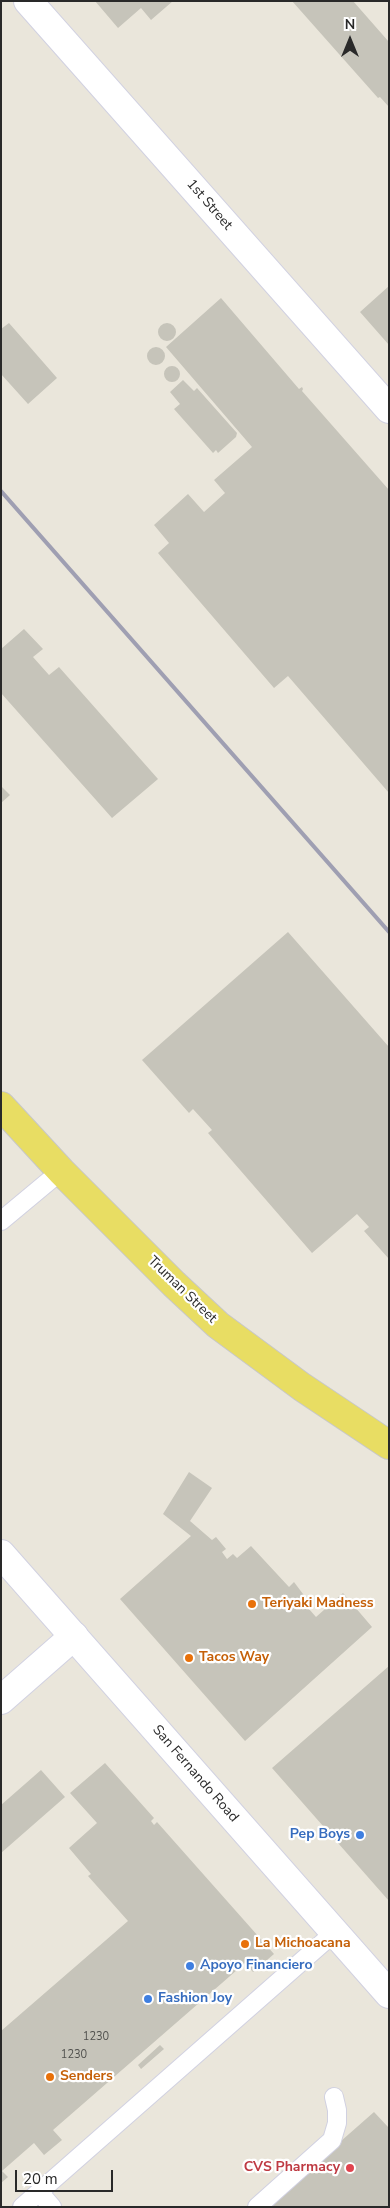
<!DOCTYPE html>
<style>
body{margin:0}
#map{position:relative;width:390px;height:2208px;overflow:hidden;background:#eae6db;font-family:"Nunito Sans",sans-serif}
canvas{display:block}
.frame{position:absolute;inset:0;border:2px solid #292929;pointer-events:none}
.north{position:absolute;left:325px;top:15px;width:50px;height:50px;-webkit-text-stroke:4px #fff;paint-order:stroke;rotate:0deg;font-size:14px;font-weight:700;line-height:20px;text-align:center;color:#292929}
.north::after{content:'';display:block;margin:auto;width:18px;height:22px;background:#292929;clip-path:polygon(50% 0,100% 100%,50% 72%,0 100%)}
.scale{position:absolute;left:15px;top:2170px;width:98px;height:22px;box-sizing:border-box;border:2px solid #292929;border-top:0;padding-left:6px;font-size:15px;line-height:18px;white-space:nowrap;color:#292929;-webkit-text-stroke:4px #fff;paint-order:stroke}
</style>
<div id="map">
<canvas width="390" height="2208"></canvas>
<div class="frame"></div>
<div class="north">N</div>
<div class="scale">20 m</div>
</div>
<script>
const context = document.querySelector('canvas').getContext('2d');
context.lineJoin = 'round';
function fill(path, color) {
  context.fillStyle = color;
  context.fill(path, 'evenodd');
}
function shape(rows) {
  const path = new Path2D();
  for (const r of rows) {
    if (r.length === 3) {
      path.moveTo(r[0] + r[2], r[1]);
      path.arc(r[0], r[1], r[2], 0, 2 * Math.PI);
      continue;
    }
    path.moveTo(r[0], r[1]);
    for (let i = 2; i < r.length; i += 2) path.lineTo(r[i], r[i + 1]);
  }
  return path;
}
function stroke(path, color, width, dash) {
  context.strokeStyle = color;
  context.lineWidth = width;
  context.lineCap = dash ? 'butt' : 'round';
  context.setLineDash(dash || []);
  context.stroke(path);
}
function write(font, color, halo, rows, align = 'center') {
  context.font = font + ' "Nunito Sans",sans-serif';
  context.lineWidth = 4.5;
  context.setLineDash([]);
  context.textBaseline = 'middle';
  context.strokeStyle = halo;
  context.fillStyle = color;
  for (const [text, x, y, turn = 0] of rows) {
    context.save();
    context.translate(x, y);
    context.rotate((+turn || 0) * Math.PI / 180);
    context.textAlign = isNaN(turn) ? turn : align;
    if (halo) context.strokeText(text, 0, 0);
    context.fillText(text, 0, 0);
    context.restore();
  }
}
fill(shape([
 [95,1,173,1,151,20,141,8,118,28],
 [292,1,353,1,389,42,389,107,380,97,378,98],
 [389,286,389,345,360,312],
 [221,298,299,389,302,387,303,389,302,391,389,490,389,793,288,676,274,688,158,553,169,543,154,525,188,494,204,512,225,493,214,480,252,447,166,347],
 [167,332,9],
 [9,323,57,378,28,404,1,374,1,329],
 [156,356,9],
 [172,374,8],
 [183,380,194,391,197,388,237,433,236,437,218,453,216,450,213,453,174,409,180,404,170,392],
 [24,629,43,649,33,657,49,675,59,667,158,779,112,818,1,693,1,649],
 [1,786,10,795,1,803],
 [288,932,389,1047,389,1259,364,1231,369,1227,357,1214,312,1253,208,1133,212,1130,193,1109,189,1113,142,1060],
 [189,1472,212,1488,190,1521,212,1540,216,1537,226,1549,222,1552,227,1559,233,1554,237,1558,251,1546,289,1587,294,1582,306,1598,302,1601,316,1617,343,1593,372,1627,245,1741,120,1599,191,1536,163,1514],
 [389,1666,389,1901,272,1768],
 [105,1763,154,1818,151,1821,154,1825,157,1822,274,1954,253,1972,245,1963,53,2130,62,2140,44,2155,34,2143,2,2171,8,2177,1,2183,1,2031,128,1921,88,1876,91,1874,69,1848,97,1823,70,1793],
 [41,1770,65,1797,1,1853,1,1805],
 [160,2045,164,2049,141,2069,138,2065],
 [374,2112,389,2128,389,2207,266,2207]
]), '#c6c4ba');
const lane = shape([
 [1,1221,61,1171],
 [39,2192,52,2207],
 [22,2207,335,1932],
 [257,2207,332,2140,337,2123,337,2110,334,2097]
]);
const street = shape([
 [28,1,389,409],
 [1,1700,74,1636]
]);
const secondary = shape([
 [1,1554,389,1994]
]);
const primary = shape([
 [1,1106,61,1171,174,1284,218,1325,302,1387,389,1445]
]);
stroke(lane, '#d1d1e1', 20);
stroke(street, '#d1d1e1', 30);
stroke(secondary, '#d1d1e1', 30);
stroke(primary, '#c7c7c7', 30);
stroke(lane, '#fff', 18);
stroke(street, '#fff', 28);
stroke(secondary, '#fff', 28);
stroke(primary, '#e8dd63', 28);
stroke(shape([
 [1,491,389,932]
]), '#9f9fb2', 4);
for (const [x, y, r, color] of [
 [252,1604,5,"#e8710a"],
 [189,1658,5,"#e8710a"],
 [360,1835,5,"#3f7fe0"],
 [245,1944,5,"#e8710a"],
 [190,1966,5,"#3f7fe0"],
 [148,1999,5,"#3f7fe0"],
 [50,2077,5,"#e8710a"],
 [350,2168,5,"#e0444e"]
]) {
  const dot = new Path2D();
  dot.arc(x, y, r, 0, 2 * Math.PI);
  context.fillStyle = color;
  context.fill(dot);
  stroke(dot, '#fff', 2);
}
write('11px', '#50504d', null, [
 ["1230",96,2037],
 ["1230",74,2055]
]);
write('14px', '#292929', '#fff', [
 ["1st Street",209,205,49],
 ["Truman Street",182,1290,44],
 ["San Fernando Road",195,1774,49]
]);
write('bold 14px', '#c56008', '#fff', [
 ["Teriyaki Madness",262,1604],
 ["Tacos Way",199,1658],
 ["La Michoacana",255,1944],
 ["Senders",60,2077]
], 'left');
write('bold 14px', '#366cbe', '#fff', [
 ["Pep Boys",350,1835,"right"],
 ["Apoyo Financiero",200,1966],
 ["Fashion Joy",158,1999]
], 'left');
write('bold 14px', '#be3a42', '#fff', [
 ["CVS Pharmacy",340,2168]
], 'right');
</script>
